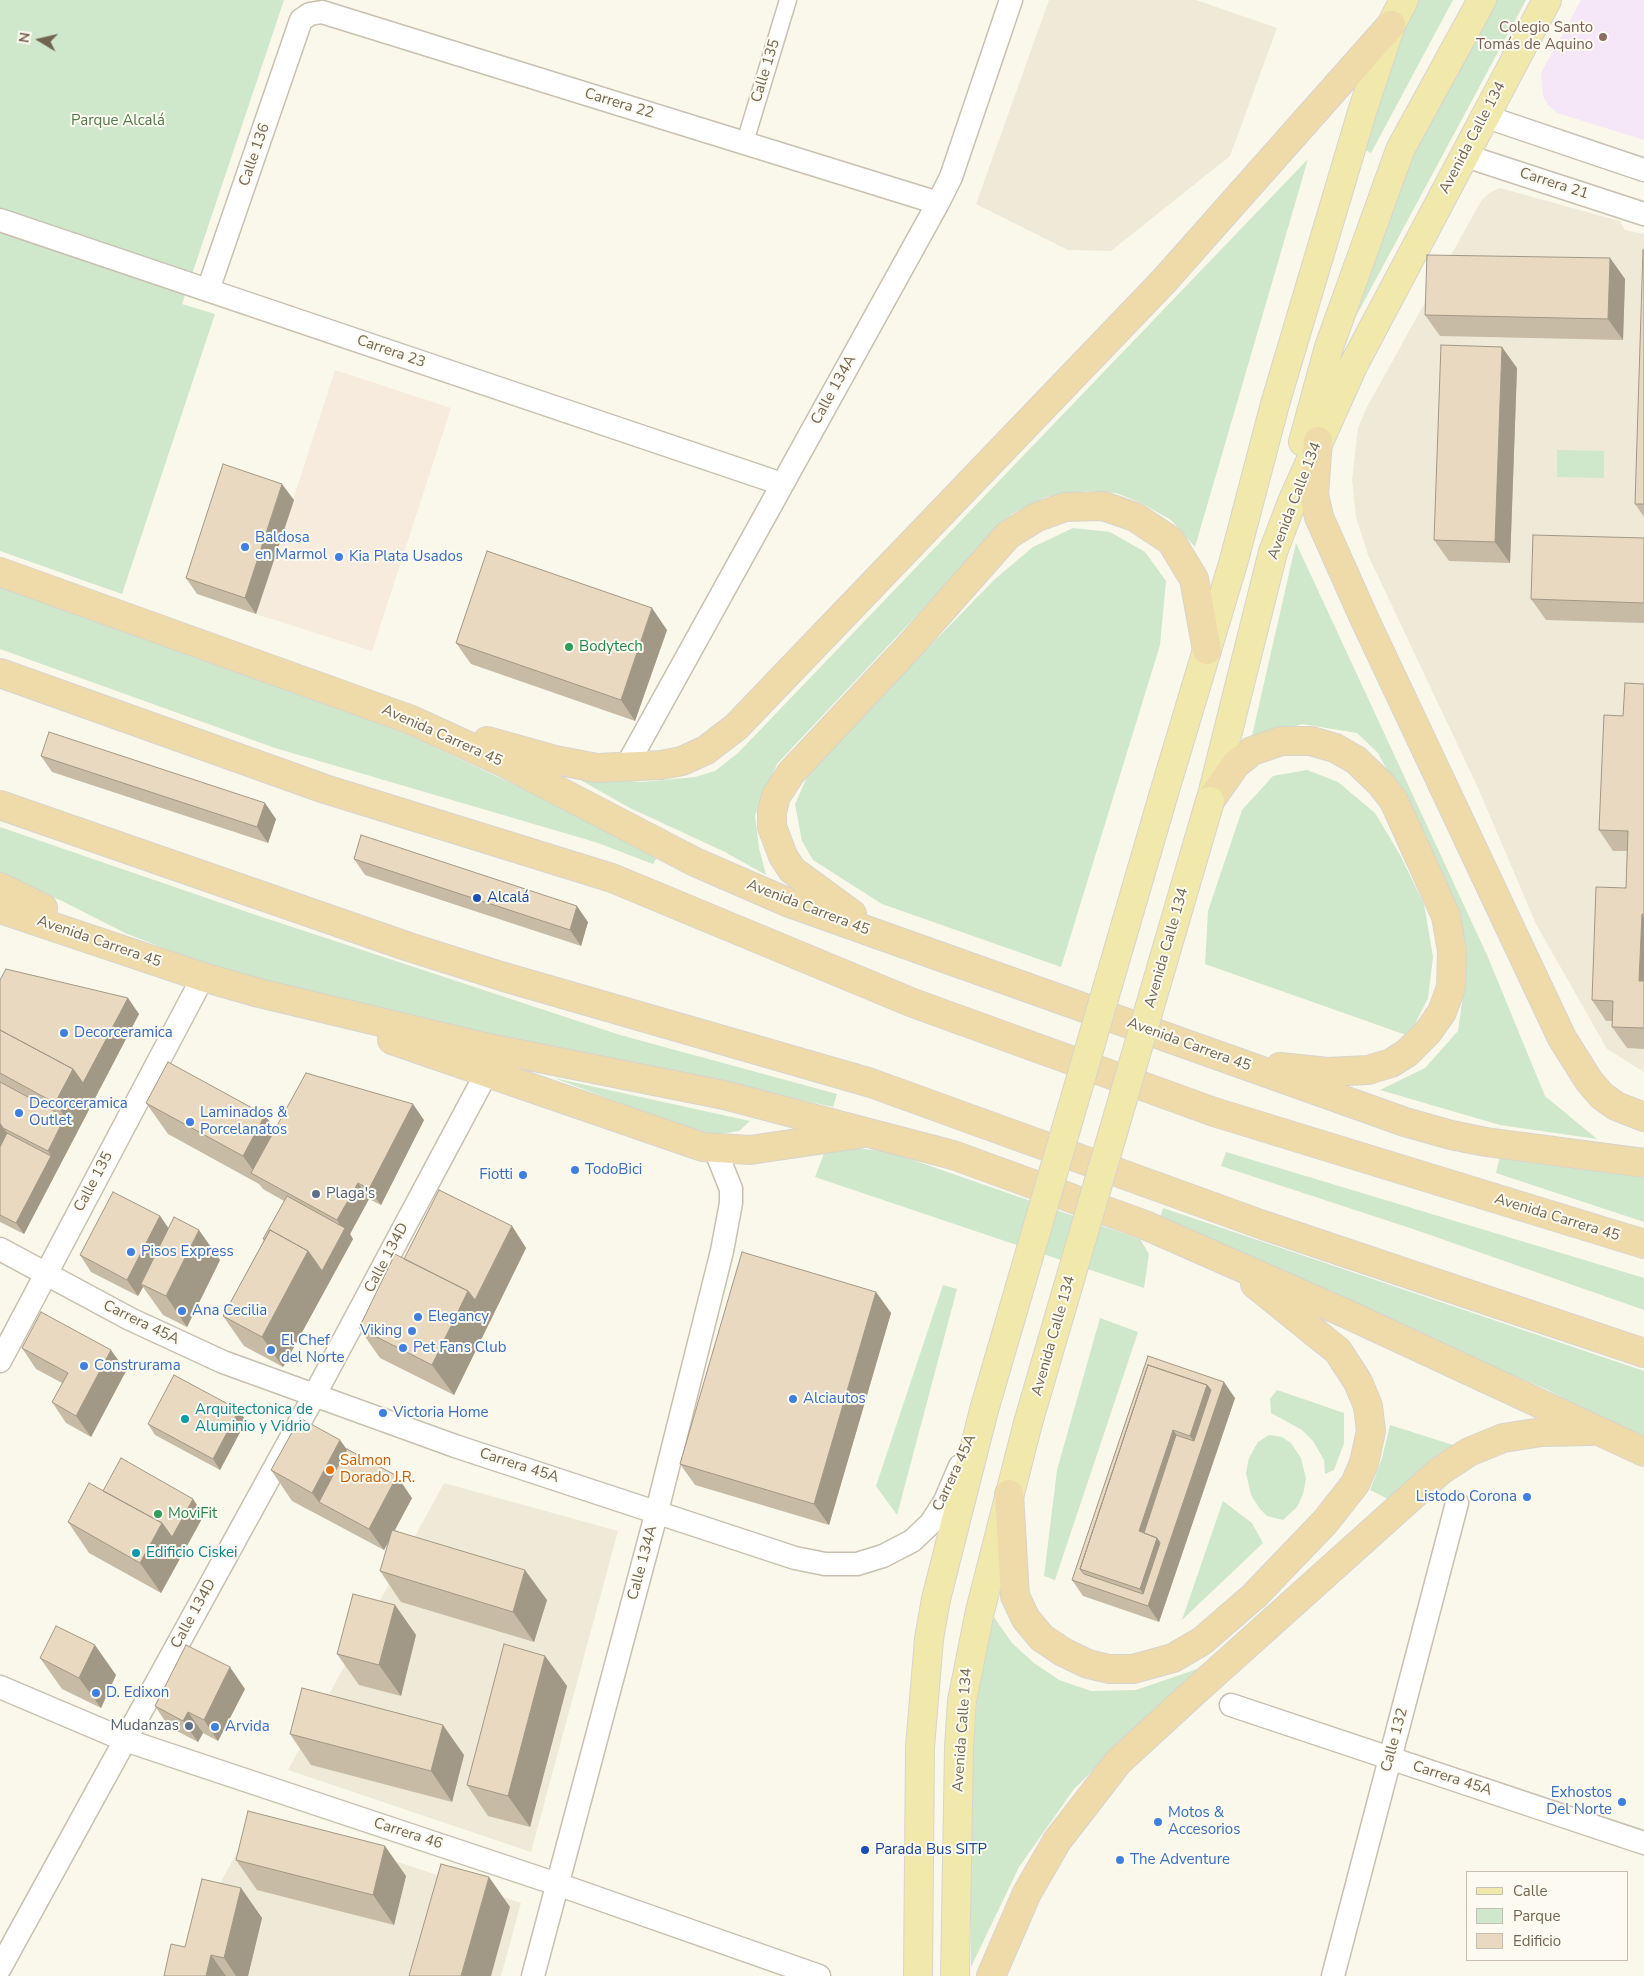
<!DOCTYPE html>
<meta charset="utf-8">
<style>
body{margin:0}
#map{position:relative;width:1644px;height:1976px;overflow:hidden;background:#faf8eb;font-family:"Nunito Sans",sans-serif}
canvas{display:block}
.legend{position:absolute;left:1466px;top:1871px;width:162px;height:90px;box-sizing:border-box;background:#fdfbf1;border:1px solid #c6bfb1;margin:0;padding:6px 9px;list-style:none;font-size:15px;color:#736550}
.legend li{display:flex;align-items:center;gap:10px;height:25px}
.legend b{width:25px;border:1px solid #c6bfb1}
.north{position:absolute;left:15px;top:15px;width:50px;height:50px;-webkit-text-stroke:4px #fdfbf1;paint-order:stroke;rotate:279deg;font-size:14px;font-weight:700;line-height:20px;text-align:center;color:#736550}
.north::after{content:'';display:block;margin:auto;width:18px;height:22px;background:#736550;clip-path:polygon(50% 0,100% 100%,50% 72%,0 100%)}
</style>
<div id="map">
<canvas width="1644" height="1976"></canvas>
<ul class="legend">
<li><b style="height:6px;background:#f1e8ab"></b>Calle</li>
<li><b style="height:14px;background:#cfe7ca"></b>Parque</li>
<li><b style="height:14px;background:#e8d9c0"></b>Edificio</li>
</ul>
<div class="north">N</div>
</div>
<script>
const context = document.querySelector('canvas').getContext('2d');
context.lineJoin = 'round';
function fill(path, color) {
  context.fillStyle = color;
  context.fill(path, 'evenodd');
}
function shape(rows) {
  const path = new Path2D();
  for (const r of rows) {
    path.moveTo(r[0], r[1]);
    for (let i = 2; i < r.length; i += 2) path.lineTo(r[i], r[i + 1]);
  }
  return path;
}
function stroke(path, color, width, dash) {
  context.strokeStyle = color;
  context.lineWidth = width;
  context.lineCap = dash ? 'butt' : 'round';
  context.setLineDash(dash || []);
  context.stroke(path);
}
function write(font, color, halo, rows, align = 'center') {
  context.font = font + ' "Nunito Sans",sans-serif';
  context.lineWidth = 4;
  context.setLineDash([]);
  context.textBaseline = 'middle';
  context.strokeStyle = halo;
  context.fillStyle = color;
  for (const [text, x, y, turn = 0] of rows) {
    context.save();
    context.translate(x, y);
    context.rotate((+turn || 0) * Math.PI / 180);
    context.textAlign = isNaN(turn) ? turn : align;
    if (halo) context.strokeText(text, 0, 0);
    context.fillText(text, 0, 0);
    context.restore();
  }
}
fill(shape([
 [1049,0,1196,0,1277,28,1230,156,1111,251,1068,250,976,204],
 [1500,188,1620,221,1625,230,1644,234,1644,1072,1607,1049,1536,924,1478,788,1368,555,1356,517,1352,480,1358,428,1366,409,1481,201,1489,193],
 [444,1483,618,1531,531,1852,288,1770],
 [257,1815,521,1903,501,1976,170,1976]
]), '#eeead7');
fill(shape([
 [335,370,451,408,372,651,256,614]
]), '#f6ebdd');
fill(shape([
 [1581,0,1644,0,1644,140,1557,113,1548,105,1543,96,1541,73]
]), '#f5e7f7');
fill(shape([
 [0,0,284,0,182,304,215,314,122,594,0,551],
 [1418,0,1453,0,1371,153,1359,147,1404,27],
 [1490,0,1526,0,1347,333,1404,157],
 [1308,159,1195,547,1171,520,1141,503,1116,493,1087,491,1046,497,1012,514,777,764,755,815,759,848,766,875,725,852,630,808,575,777,642,782,695,777,715,771,738,753],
 [1557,450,1604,451,1604,478,1557,477],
 [1073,528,1110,532,1145,552,1166,581,1160,645,1061,967,882,904,813,860,802,841,795,804,811,768,995,579,1033,547],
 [1296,543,1487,955,1545,1096,1597,1139,1500,1125,1380,1090,1425,1068,1458,1031,1465,980,1461,933,1417,827,1378,753,1357,733,1302,724,1251,740],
 [0,587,59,605,208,662,387,725,526,790,657,857,653,864,595,842,275,748,0,649],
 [1307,770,1338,782,1375,813,1400,855,1424,904,1433,957,1428,998,1409,1036,1205,964,1208,911,1242,810,1273,776],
 [0,827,253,914,620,1035,837,1094,833,1107,602,1056,439,1024,311,994,207,965,125,933,62,901,0,874],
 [554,1078,750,1121,739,1131,713,1135,644,1112],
 [852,1148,887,1151,1140,1239,1149,1254,1144,1288,815,1177,825,1151],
 [1226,1152,1644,1278,1644,1310,1416,1230,1221,1166],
 [1500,1156,1644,1177,1644,1222,1496,1173],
 [1163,1208,1644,1371,1644,1437,1615,1426,1548,1390,1456,1351,1160,1218],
 [943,1285,957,1289,897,1515,876,1486],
 [1100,1318,1138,1332,1055,1580,1044,1576,1057,1470],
 [1277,1390,1344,1413,1344,1443,1334,1470,1325,1474,1324,1460,1313,1441,1302,1430,1271,1413,1270,1399],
 [1390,1425,1453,1445,1419,1470,1390,1500,1370,1490,1382,1458],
 [1269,1435,1282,1437,1291,1443,1301,1458,1306,1479,1303,1494,1297,1507,1283,1520,1267,1516,1260,1509,1251,1495,1246,1473,1249,1458,1258,1442],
 [1223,1501,1252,1523,1263,1543,1182,1620],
 [994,1617,1012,1643,1034,1663,1059,1680,1091,1691,1136,1690,1200,1668,1144,1720,1074,1789,1019,1867,971,1967,971,1776,979,1678]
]), '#cfe7ca');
const pedestrian = shape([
 [745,142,788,0]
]);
const minor = shape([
 [1484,116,1644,170],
 [1463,155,1644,214],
 [0,220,782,484],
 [208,290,301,20,310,14,322,12,938,203],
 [626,767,938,203,951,177,1011,0],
 [0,1249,130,1319,223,1362,455,1446,795,1558,825,1564,857,1564,883,1556,912,1541,931,1523,945,1501,960,1466],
 [0,1361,203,977],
 [0,1687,125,1740,557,1884,819,1976],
 [1231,1705,1644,1843],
 [0,1968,314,1396,486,1074],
 [533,1976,657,1511,722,1251,731,1203,731,1189,715,1149],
 [1333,1976,1457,1503]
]);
const primary = shape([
 [1303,442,1329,347,1400,150,1482,0],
 [1164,793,1234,560,1275,404,1363,109,1391,25,1404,0],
 [1211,799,1273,552,1292,502,1353,366,1547,0],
 [918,1976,920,1747,929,1639,936,1599,984,1410],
 [955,1976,959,1748,962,1701,980,1611,1028,1423]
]);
const trunk = shape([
 [1318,441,1314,494,1319,517,1364,618,1562,1038,1589,1081,1602,1096,1616,1106,1644,1117],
 [0,572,409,719,501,761,695,862,787,902,1405,1122,1451,1135,1486,1142,1644,1163],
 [0,673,325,789,612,878,913,1003,1214,1112,1644,1244],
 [487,741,555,760,597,768,661,765,682,761,706,750,736,727,1164,281,1391,25],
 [1210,801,1236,764,1252,751,1281,741,1311,741,1335,748,1356,760,1381,784,1394,801,1446,916,1452,951,1451,987,1442,1012,1428,1032,1407,1053,1391,1063,1368,1070,1328,1072,1280,1067],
 [0,805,409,947,504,977,871,1083,1263,1225,1644,1353],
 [0,887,43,908],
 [0,909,203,977,259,993,489,1048,724,1095,953,1155,1145,1225,1347,1314,1644,1452],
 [852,914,792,870,783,856,772,827,772,812,776,796,791,773,909,647,1008,535,1037,517,1065,507,1103,506,1135,517,1171,541,1194,579,1207,650],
 [392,1040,703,1147,750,1150,859,1134],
 [1009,1494,1015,1596,1026,1619,1042,1638,1063,1652,1088,1664,1109,1669,1133,1669,1173,1658,1202,1641,1254,1596,1325,1522,1355,1484,1364,1463,1371,1431,1368,1406,1358,1382,1338,1351,1255,1284],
 [991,1976,1027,1893,1057,1841,1118,1762,1193,1693,1440,1471,1469,1452,1503,1438,1542,1432,1590,1431]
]);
stroke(pedestrian, '#c9c0af', 19);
stroke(minor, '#c9c0af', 25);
stroke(primary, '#d8d4ce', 30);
stroke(trunk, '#d8d4ce', 30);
stroke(pedestrian, '#fff', 16);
stroke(minor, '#fff', 22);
stroke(primary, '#f1e8ab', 28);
stroke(trunk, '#efdaaa', 28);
const primaryBridge = shape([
 [984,1410,1164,793],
 [1028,1423,1210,801]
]);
stroke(primaryBridge, '#d8d4ce', 30, []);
stroke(primaryBridge, '#f1e8ab', 28);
fill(shape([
 [1644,250,1644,517,1635,504],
 [1610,258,1625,279,1623,340,1440,336,1425,315],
 [1517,368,1510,563,1449,561,1434,540],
 [294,500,256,614,197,594,186,578],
 [1644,538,1644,623,1546,620,1531,599],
 [667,630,635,721,471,664,456,643],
 [1644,684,1644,1049,1627,1048,1612,1027,1612,1021,1606,1021,1592,1000,1626,888,1627,851,1613,851,1599,830,1623,716],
 [41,756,276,819,268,843,52,772],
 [354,859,588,922,581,946,365,875],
 [0,980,139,1014,24,1234,0,1222],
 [146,1103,275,1129,424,1120,381,1205,369,1199,350,1234,353,1239,283,1367,244,1346,223,1316,264,1240,263,1239,284,1201,263,1189,259,1184,168,1134],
 [160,1216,169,1229,220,1260,187,1327,163,1315,143,1287,138,1296,91,1272,80,1255],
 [512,1226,526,1248,454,1395,380,1358,359,1328,404,1259],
 [876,1292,891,1313,829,1525,695,1485,680,1464],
 [22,1348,126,1371,91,1437,66,1423,52,1402,62,1383,36,1369],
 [1148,1356,1235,1398,1159,1622,1083,1596,1072,1580],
 [246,1421,220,1470,155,1435,148,1424],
 [347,1449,412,1498,395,1530,547,1600,534,1642,401,1602,380,1571,389,1540,384,1550,292,1501,271,1470],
 [103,1491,204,1515,161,1593,89,1553,68,1522],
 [395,1605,416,1635,401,1696,359,1685,337,1654],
 [545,1656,567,1686,530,1827,488,1816,467,1785],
 [40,1658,116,1675,101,1708,62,1689],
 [245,1689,218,1741,203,1733,198,1742,169,1727,155,1706],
 [290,1734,464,1755,452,1802,311,1765],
 [236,1860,406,1876,394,1925,257,1890],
 [241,1888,262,1918,248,1976,164,1976,185,1947]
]), '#c8bba5');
fill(shape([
 [1610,258,1625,279,1623,340,1608,319],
 [1502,347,1517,368,1510,563,1495,542],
 [282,484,294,500,256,614,245,598],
 [652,608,667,630,635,721,621,700],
 [265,803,276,819,268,843,257,827],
 [577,906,588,922,581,946,570,930],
 [1642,914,1644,917,1644,988,1639,981],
 [128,998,139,1014,24,1234,16,1223,51,1156,48,1151,65,1117,55,1103,73,1069],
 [413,1104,424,1120,381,1205,369,1189],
 [265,1115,287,1146,257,1176,243,1156],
 [0,1123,15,1144,0,1172],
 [358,1183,369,1199,350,1234,353,1239,283,1367,262,1337,308,1251,344,1231,337,1220],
 [160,1216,171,1232,141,1284,143,1287,138,1296,127,1280],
 [512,1226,526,1248,454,1395,432,1365,468,1291],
 [199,1230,220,1260,187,1327,166,1296],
 [876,1292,891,1313,829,1525,814,1504],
 [111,1350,126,1371,91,1437,76,1416],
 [1224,1382,1235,1398,1159,1622,1148,1606,1149,1602,1140,1589,1139,1531,1173,1430,1188,1451,1200,1450,1190,1436,1207,1385],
 [239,1410,246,1421,220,1470,213,1459],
 [340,1440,362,1470,319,1502,312,1493],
 [397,1476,412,1498,384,1550,369,1529],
 [193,1499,204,1515,161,1593,140,1563,162,1523],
 [525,1570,547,1600,534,1642,513,1612],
 [395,1605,416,1635,401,1696,379,1665],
 [95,1645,116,1675,101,1708,79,1678],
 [545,1656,567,1686,530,1827,508,1796],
 [230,1667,245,1689,218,1741,204,1720],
 [188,1712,203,1733,198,1742,183,1721],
 [443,1725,464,1755,452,1802,431,1771],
 [385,1846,406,1876,394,1925,373,1895],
 [489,1877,510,1907,491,1976,461,1976],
 [241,1888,262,1918,248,1976,236,1976,224,1958],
 [211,1955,226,1976,206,1976]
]), '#a29886');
const building = shape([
 [1643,250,1644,250,1644,504,1635,504,1643,250],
 [1427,255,1610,258,1608,319,1425,315,1427,255],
 [1441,345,1502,347,1495,542,1434,540,1441,345],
 [223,464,282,484,245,598,186,578,223,464],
 [1533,535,1644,538,1644,603,1531,599,1533,535],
 [487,551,652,608,621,700,456,643,487,551],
 [1625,683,1644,684,1644,914,1642,914,1639,981,1644,981,1644,1028,1612,1027,1613,1001,1592,1000,1596,887,1626,888,1628,831,1599,830,1604,715,1623,716,1625,683],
 [49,732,265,803,257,827,41,756,49,732],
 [361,835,577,906,570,930,354,859,361,835],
 [6,969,128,998,83,1083,73,1069,0,1030,0,980,6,969],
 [0,1030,73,1069,55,1103,0,1073,0,1030],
 [168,1062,265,1115,243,1156,146,1103,168,1062],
 [306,1073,413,1104,369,1189,358,1183,337,1220,251,1173,306,1073],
 [0,1082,65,1117,48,1151,3,1128,0,1123,0,1082],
 [7,1133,51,1156,16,1223,0,1215,0,1147,7,1133],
 [439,1190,512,1226,475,1300,468,1291,404,1259,439,1190],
 [113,1192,160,1216,127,1280,80,1255,113,1192],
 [287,1196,345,1228,322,1271,308,1251,270,1230,265,1239,263,1239,287,1196],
 [174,1217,199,1230,166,1296,141,1284,174,1217],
 [270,1230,308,1251,262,1337,223,1316,270,1230],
 [742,1252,876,1292,814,1504,680,1464,742,1252],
 [395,1254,468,1291,432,1365,359,1328,395,1254],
 [41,1312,111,1350,76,1416,52,1402,68,1373,22,1348,41,1312],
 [1148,1356,1224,1382,1148,1606,1072,1580,1148,1356],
 [1148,1365,1207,1385,1211,1390,1194,1441,1176,1435,1144,1533,1157,1538,1160,1543,1143,1594,1084,1574,1080,1569,1148,1365],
 [1148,1365,1207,1385,1190,1436,1173,1430,1139,1531,1157,1538,1140,1589,1080,1569,1148,1365],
 [174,1375,239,1410,213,1459,148,1424,174,1375],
 [300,1418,340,1440,312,1493,271,1470,300,1418],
 [347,1449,397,1476,369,1529,319,1502,347,1449],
 [121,1458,193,1499,172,1537,162,1523,103,1491,121,1458],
 [89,1483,162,1523,140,1563,68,1522,89,1483],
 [392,1530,525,1570,513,1612,380,1571,392,1530],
 [353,1594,395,1605,379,1665,337,1654,353,1594],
 [56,1626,95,1645,79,1678,40,1658,56,1626],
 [504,1644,545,1656,508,1796,467,1785,504,1644],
 [186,1645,230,1667,204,1720,188,1712,183,1721,155,1706,186,1645],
 [302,1688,443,1725,431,1771,290,1734,302,1688],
 [248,1811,385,1846,373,1895,236,1860,248,1811],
 [441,1864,489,1877,461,1976,409,1976,441,1864],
 [202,1879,241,1888,224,1958,211,1955,206,1976,164,1976,171,1944,185,1947,202,1879]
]);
fill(building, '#e8d9c0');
stroke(building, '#a29886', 1);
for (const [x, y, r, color] of [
 [1603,37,5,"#8d6e63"],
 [245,547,5,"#3f7fe0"],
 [339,557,5,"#3f7fe0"],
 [569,647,5,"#2e9e5b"],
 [477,898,5,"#1a4fb4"],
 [64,1033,5,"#3f7fe0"],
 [19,1113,5,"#3f7fe0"],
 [190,1122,5,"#3f7fe0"],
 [575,1170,5,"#3f7fe0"],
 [523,1175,5,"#3f7fe0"],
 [316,1194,5,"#5c6f8a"],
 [131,1252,5,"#3f7fe0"],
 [182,1311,5,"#3f7fe0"],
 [418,1317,5,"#3f7fe0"],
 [412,1331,5,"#3f7fe0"],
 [403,1348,5,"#3f7fe0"],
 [271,1350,5,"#3f7fe0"],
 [84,1366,5,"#3f7fe0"],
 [793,1399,5,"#3f7fe0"],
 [383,1413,5,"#3f7fe0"],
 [185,1419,5,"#0f9aa8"],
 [330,1470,5,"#e8710a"],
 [1527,1497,5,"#3f7fe0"],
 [158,1514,5,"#2e9e5b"],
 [136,1553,5,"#0f9aa8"],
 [96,1693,5,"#3f7fe0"],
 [189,1726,5,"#5c6f8a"],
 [215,1727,5,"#3f7fe0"],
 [1622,1802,5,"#3f7fe0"],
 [1158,1822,5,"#3f7fe0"],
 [865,1850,5,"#1a4fb4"],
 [1120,1860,5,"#3f7fe0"]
]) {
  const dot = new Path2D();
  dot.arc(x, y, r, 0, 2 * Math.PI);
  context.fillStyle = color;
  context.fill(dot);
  stroke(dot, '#fdfbf1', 2);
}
write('15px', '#785e54', '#fdfbf1', [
 ["Colegio Santo",1593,28],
 ["Tomás de Aquino",1593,45]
], 'right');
write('15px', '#736550', '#fdfbf1', [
 ["Calle 135",766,71,-73],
 ["Carrera 22",619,104,17],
 ["Avenida Calle 134",1473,138,-62],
 ["Calle 136",255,155,-71],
 ["Carrera 21",1554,184,18],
 ["Carrera 23",391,352,19],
 ["Calle 134A",834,390,-61],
 ["Avenida Calle 134",1295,501,-69],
 ["Avenida Carrera 45",442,736,24],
 ["Avenida Carrera 45",808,908,21],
 ["Avenida Carrera 45",99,942,19],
 ["Avenida Calle 134",1167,948,-74],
 ["Avenida Carrera 45",1189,1045,20],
 ["Calle 135",94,1182,-62],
 ["Avenida Carrera 45",1557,1218,17],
 ["Calle 134D",387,1258,-62],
 ["Carrera 45A",141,1323,26],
 ["Avenida Calle 134",1054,1336,-74],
 ["Carrera 45A",519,1466,18],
 ["Carrera 45A",955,1473,-65],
 ["Calle 134A",643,1563,-75],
 ["Calle 134D",194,1614,-61],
 ["Avenida Calle 134",963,1730,-86],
 ["Calle 132",1395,1740,-75],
 ["Carrera 45A",1452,1779,18],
 ["Carrera 46",408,1834,18]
]);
write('15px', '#507c4d', '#fdfbf1', [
 ["Parque Alcalá",118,121]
]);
write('15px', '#366cbe', '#fdfbf1', [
 ["Baldosa",255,538],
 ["en Marmol",255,555],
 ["Kia Plata Usados",349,557],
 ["Decorceramica",74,1033],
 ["Decorceramica",29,1104],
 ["Outlet",29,1121],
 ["Laminados &",200,1113],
 ["Porcelanatos",200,1130],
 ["TodoBici",585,1170],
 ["Fiotti",513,1175,"right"],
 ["Pisos Express",141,1252],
 ["Ana Cecilia",192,1311],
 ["Elegancy",428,1317],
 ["Viking",402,1331,"right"],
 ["El Chef",281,1341],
 ["del Norte",281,1358],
 ["Pet Fans Club",413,1348],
 ["Construrama",94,1366],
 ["Alciautos",803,1399],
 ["Victoria Home",393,1413],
 ["Listodo Corona",1517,1497,"right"],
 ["D. Edixon",106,1693],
 ["Arvida",225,1727],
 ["Exhostos",1612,1793,"right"],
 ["Del Norte",1612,1810,"right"],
 ["Motos &",1168,1813],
 ["Accesorios",1168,1830],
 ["The Adventure",1130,1860]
], 'left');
write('15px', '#27864d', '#fdfbf1', [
 ["Bodytech",579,647],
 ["MoviFit",168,1514]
], 'left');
write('15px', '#164399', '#fdfbf1', [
 ["Alcalá",487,898],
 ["Parada Bus SITP",875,1850]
], 'left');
write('15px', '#4e5e75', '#fdfbf1', [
 ["Plaga's",326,1194],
 ["Mudanzas",179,1726,"right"]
], 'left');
write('15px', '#0d838f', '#fdfbf1', [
 ["Arquitectonica de",195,1410],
 ["Aluminio y Vidrio",195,1427],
 ["Edificio Ciskei",146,1553]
], 'left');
write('15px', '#c56008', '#fdfbf1', [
 ["Salmon",340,1461],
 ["Dorado J.R.",340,1478]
], 'left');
</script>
